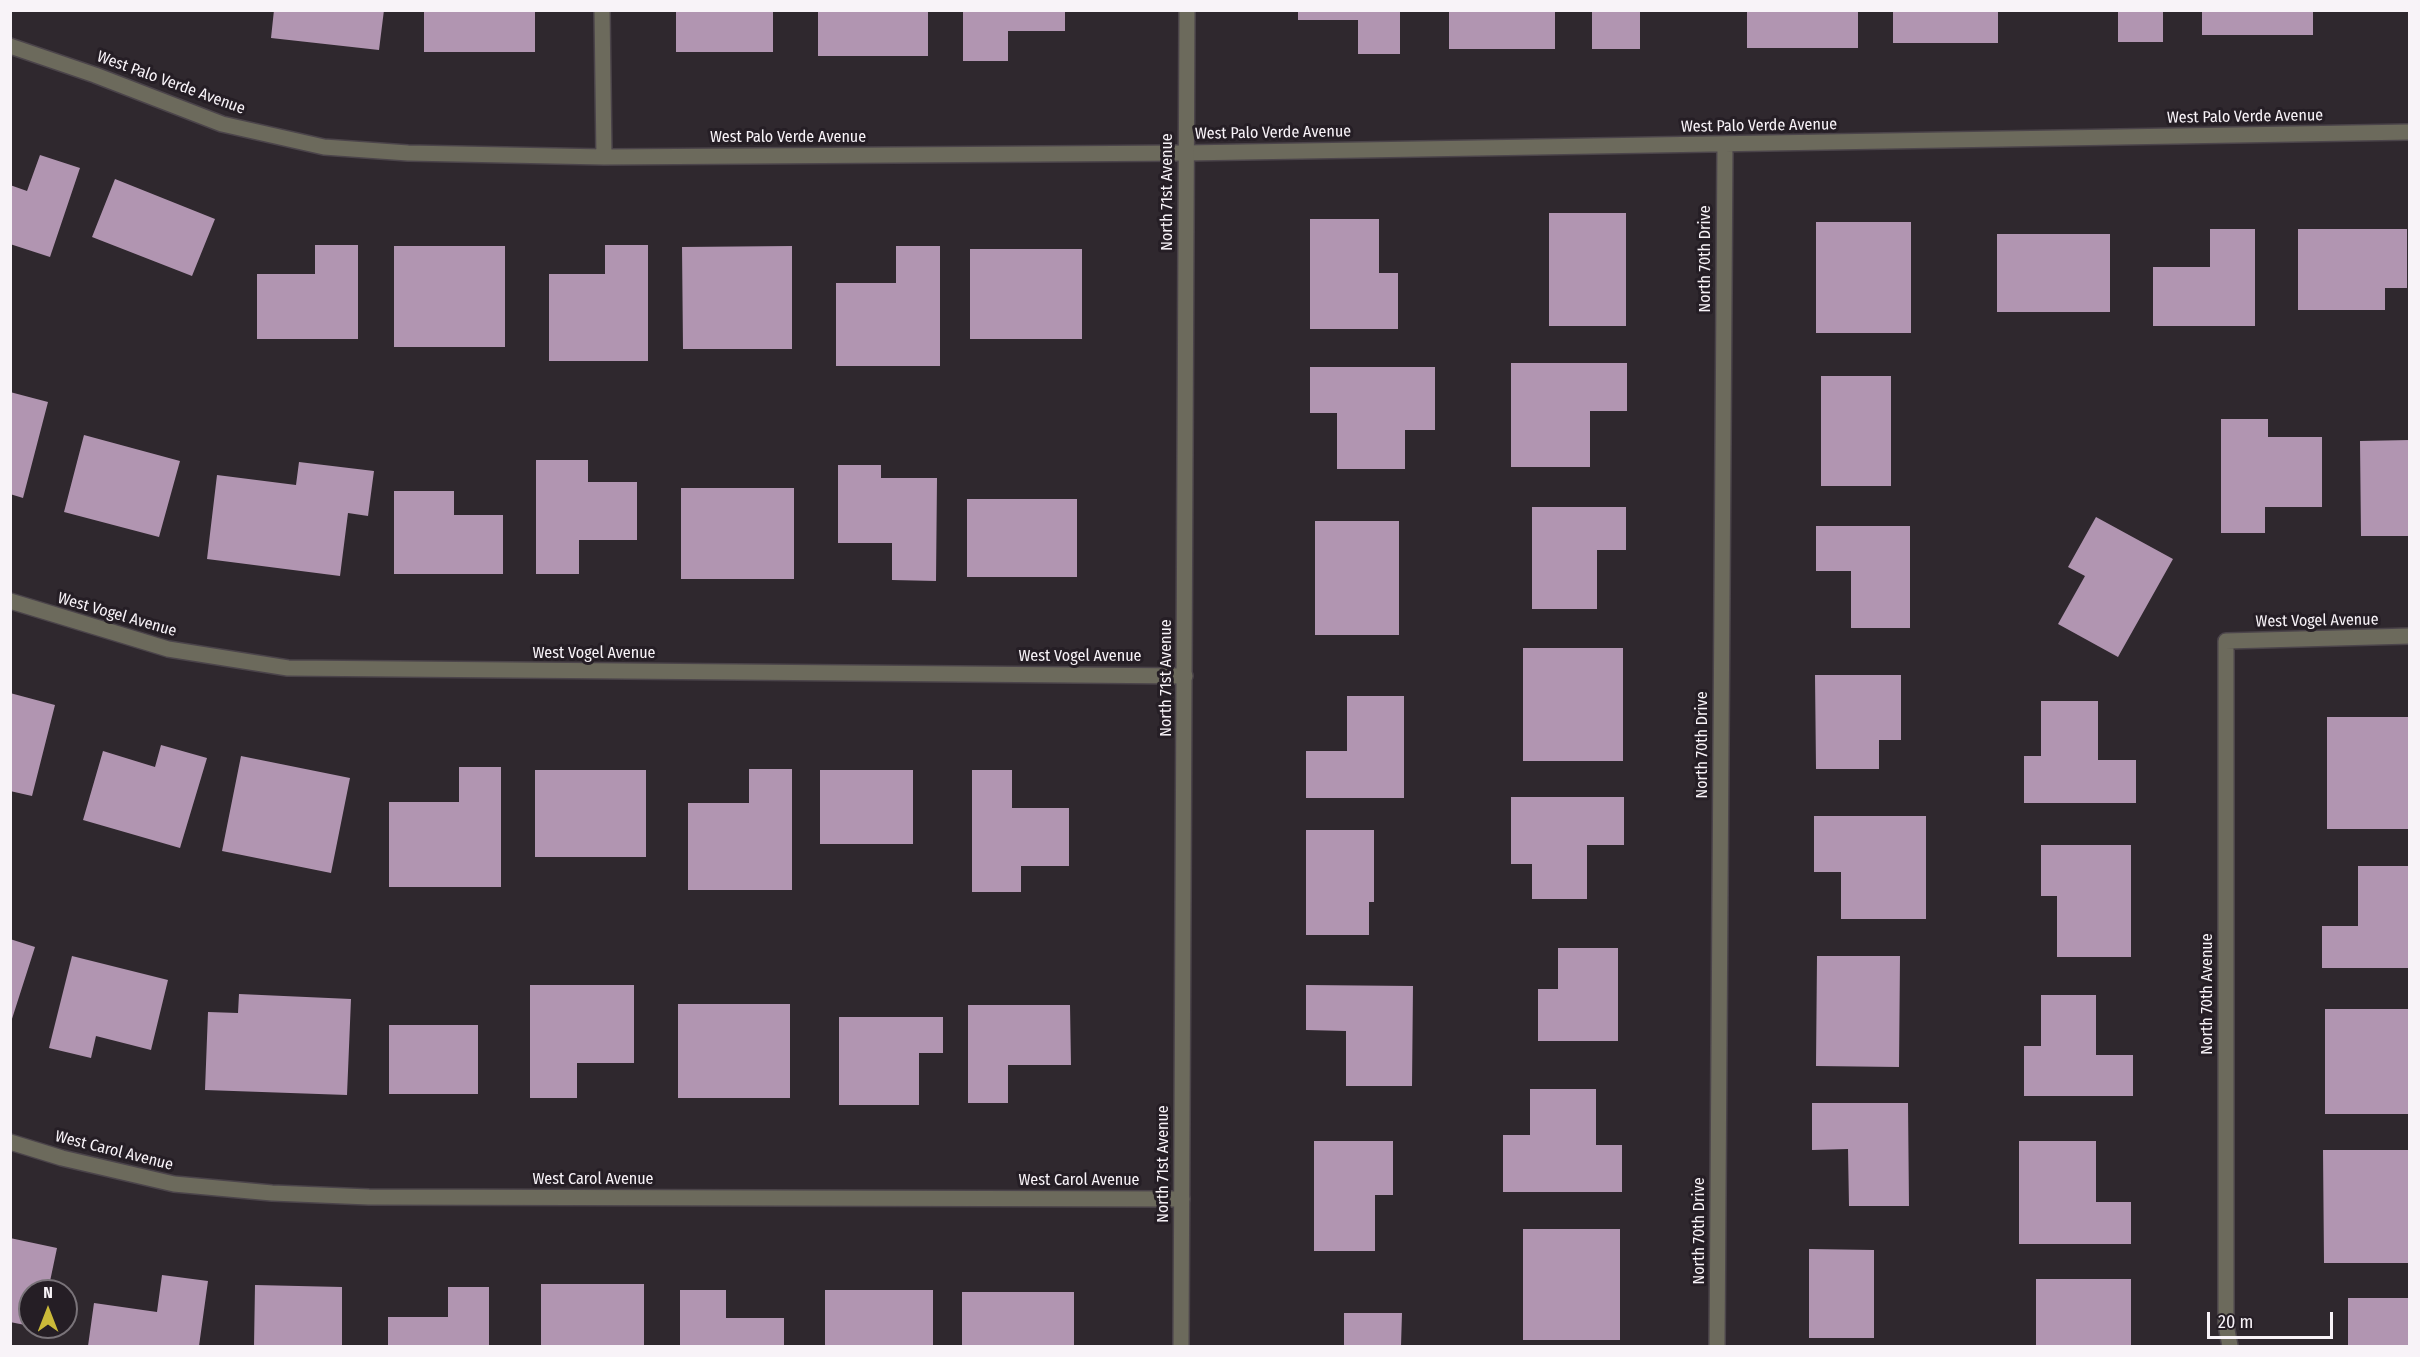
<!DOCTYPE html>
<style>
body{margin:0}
#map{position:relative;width:2420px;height:1357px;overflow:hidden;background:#2f282e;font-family:"Fira Sans Condensed",sans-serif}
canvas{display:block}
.frame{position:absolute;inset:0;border:12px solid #f8f3f8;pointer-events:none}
.north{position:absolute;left:18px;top:1279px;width:60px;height:60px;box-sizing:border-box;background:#251e25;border:2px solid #797379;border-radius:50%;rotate:0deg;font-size:16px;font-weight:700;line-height:24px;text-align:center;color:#f8f3f8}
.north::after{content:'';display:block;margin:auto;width:21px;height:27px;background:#cbba39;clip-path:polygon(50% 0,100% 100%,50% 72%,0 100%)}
.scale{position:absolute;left:2207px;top:1312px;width:126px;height:27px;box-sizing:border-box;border:3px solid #f8f3f8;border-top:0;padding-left:8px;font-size:18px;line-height:21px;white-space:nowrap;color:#f8f3f8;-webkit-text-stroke:4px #251e25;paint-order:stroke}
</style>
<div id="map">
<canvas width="2420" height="1357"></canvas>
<div class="frame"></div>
<div class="north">N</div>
<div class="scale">20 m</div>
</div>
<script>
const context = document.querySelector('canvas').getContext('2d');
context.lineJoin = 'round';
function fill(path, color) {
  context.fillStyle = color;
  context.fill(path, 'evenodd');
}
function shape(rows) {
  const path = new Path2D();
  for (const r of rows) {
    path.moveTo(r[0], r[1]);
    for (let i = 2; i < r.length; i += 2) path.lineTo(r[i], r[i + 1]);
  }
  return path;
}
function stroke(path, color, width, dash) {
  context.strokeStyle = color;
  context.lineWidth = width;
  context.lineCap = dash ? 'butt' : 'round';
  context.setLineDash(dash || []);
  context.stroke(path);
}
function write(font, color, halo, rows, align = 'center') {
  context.font = font + ' "Fira Sans Condensed",sans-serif';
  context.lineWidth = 6;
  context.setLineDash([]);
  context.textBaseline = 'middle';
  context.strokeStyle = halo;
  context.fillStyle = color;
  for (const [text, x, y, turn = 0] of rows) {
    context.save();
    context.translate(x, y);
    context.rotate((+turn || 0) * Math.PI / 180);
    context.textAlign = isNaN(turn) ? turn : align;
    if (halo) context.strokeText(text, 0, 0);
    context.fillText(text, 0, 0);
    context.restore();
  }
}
fill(shape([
 [274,10,384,10,379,50,271,38],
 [424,10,535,10,535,52,424,52],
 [676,10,773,10,773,52,676,52],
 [818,10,928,10,928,56,818,56],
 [963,10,1065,10,1065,31,1008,31,1008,61,963,61],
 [1298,10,1400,10,1400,54,1358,54,1358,20,1298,20],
 [1449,10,1555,10,1555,49,1449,49],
 [1592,10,1640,10,1640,49,1592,49],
 [1747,10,1858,10,1858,48,1747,48],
 [1893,10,1998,10,1998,43,1893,43],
 [2118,10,2163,10,2163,42,2118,42],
 [2202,10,2313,10,2313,35,2202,35],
 [40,155,80,168,50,257,10,244,10,185,27,191],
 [115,179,215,219,192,276,92,237],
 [1549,213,1626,213,1626,326,1549,326],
 [1310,219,1379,219,1379,273,1398,273,1398,329,1310,329],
 [1816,222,1911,222,1911,333,1816,333],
 [2210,229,2255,229,2255,326,2153,326,2153,267,2210,267],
 [2298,229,2407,229,2407,288,2385,288,2385,310,2298,310],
 [1997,234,2110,234,2110,312,1997,312],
 [315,245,358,245,358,339,257,339,257,274,315,274],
 [605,245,648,245,648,361,549,361,549,274,605,274],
 [394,246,505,246,505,347,394,347],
 [792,246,792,349,683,349,682,247],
 [896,246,940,246,940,366,836,366,836,283,896,283],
 [970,249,1082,249,1082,339,970,339],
 [1511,363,1627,363,1627,411,1590,411,1590,467,1511,467],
 [1310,367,1435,367,1435,430,1405,430,1405,469,1337,469,1337,413,1310,413],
 [1821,376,1891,376,1891,486,1821,486],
 [10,392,48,402,23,498,10,494],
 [2221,419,2268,419,2268,437,2322,437,2322,507,2265,507,2265,533,2221,533],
 [84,435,180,461,159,537,64,512],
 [2410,440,2410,536,2361,536,2360,441],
 [536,460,588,460,588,482,637,482,637,540,579,540,579,574,536,574],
 [299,462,374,471,368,516,348,513,340,576,207,559,217,475,296,485],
 [838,465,881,465,881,478,937,478,936,581,892,580,892,543,838,543],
 [681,488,794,488,794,579,681,579],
 [394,491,454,491,454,515,503,515,503,574,394,574],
 [967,499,1077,499,1077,577,967,577],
 [1532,507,1626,507,1626,550,1597,550,1597,609,1532,609],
 [2096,517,2173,559,2118,657,2058,624,2085,576,2068,567],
 [1315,521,1399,521,1399,635,1315,635],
 [1816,526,1910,526,1910,628,1851,628,1851,571,1816,571],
 [1523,648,1623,648,1623,761,1523,761],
 [1815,675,1901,675,1901,740,1879,740,1879,769,1816,769],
 [10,693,55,705,32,796,10,791],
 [1347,696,1404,696,1404,798,1306,798,1306,751,1347,751],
 [2041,701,2098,701,2098,760,2136,760,2136,803,2024,803,2024,756,2041,756],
 [2327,717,2410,717,2410,829,2327,829],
 [161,745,207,758,180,848,83,820,103,751,155,767],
 [241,756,350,778,331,873,222,851],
 [459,767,501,767,501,887,389,887,389,802,459,802],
 [749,769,792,769,792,890,688,890,688,803,749,803],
 [535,770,646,770,646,857,535,857],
 [820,770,913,770,913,844,820,844],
 [972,770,1012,770,1012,808,1069,808,1069,866,1021,866,1021,892,972,892],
 [1511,797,1624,797,1624,845,1587,845,1587,899,1532,899,1532,864,1511,864],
 [1814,816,1926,816,1926,919,1841,919,1841,872,1814,872],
 [1306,830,1374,830,1374,902,1369,902,1369,935,1306,935],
 [2041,845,2131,845,2131,957,2057,957,2057,896,2041,896],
 [2358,866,2410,866,2410,968,2322,968,2322,926,2358,926],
 [10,939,35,947,11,1022,10,1022],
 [1558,948,1618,948,1618,1041,1538,1041,1538,989,1558,989],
 [72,956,168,980,151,1050,96,1036,91,1058,49,1048],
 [1817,956,1900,956,1899,1067,1816,1066],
 [530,985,634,985,634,1063,577,1063,577,1098,530,1098],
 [1306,985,1413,986,1412,1086,1346,1086,1346,1031,1306,1030],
 [239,994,351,999,347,1095,205,1090,208,1012,238,1013],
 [2041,995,2096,995,2096,1055,2133,1055,2133,1096,2024,1096,2024,1046,2041,1046],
 [678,1004,790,1004,790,1098,678,1098],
 [968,1005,1070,1005,1071,1065,1008,1065,1008,1103,968,1103],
 [2325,1009,2410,1009,2410,1114,2325,1114],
 [839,1017,943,1017,943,1053,919,1053,919,1105,839,1105],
 [389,1025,478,1025,478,1094,389,1094],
 [1530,1089,1596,1089,1596,1145,1622,1145,1622,1192,1503,1192,1503,1135,1530,1135],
 [1812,1103,1908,1103,1909,1206,1849,1206,1848,1149,1812,1150],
 [1314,1141,1393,1141,1393,1195,1375,1195,1375,1251,1314,1251],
 [2019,1141,2096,1141,2096,1202,2131,1202,2131,1244,2019,1244],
 [2323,1150,2410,1150,2410,1263,2324,1263],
 [1523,1229,1620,1229,1620,1340,1523,1340],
 [10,1238,57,1248,48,1291,30,1291,30,1326,10,1322],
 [1809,1249,1874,1250,1874,1338,1809,1338],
 [162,1275,208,1281,199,1346,88,1346,94,1303,157,1312],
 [2036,1279,2131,1279,2131,1346,2036,1346],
 [541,1284,644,1284,644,1346,541,1346],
 [255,1285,342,1287,342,1346,254,1346],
 [448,1287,489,1287,489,1346,388,1346,388,1317,448,1317],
 [680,1290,726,1290,726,1318,784,1318,784,1346,680,1346],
 [825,1290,933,1290,933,1346,825,1346],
 [962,1292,1074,1292,1074,1346,962,1346],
 [2348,1298,2410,1298,2410,1346,2348,1346],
 [1344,1313,1402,1313,1401,1346,1344,1346]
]), '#b195b1');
const minor = shape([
 [602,10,604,157],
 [10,46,95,75,222,124,324,147,408,153,604,157,1186,153,2410,132],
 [10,601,168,649,288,668,1185,676],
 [10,1142,62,1158,174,1184,272,1193,369,1197,1182,1199],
 [1717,1346,1725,144],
 [2230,1346,2226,1325,2226,641,2410,636]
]);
const tertiary = shape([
 [1181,1346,1187,10]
]);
stroke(minor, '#4b444a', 18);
stroke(tertiary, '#4b444a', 18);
stroke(minor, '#6c6a5c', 15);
stroke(tertiary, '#6c6a5c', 15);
write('16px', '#f8f3f8', '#251e25', [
 ["West Palo Verde Avenue",171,83,20],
 ["West Palo Verde Avenue",2245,117,-1],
 ["West Palo Verde Avenue",1759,126,-1],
 ["West Palo Verde Avenue",1273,133,-1],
 ["West Palo Verde Avenue",788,138],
 ["North 71st Avenue",1168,192,-90],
 ["North 70th Drive",1706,259,-90],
 ["West Vogel Avenue",117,615,16],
 ["West Vogel Avenue",2317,621,-1],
 ["West Vogel Avenue",594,654],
 ["West Vogel Avenue",1080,657],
 ["North 71st Avenue",1167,678,-90],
 ["North 70th Drive",1703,745,-90],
 ["North 70th Avenue",2208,994,-90],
 ["West Carol Avenue",114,1151,14],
 ["North 71st Avenue",1164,1164,-90],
 ["West Carol Avenue",593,1180],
 ["West Carol Avenue",1079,1181],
 ["North 70th Drive",1700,1231,-90]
]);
</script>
